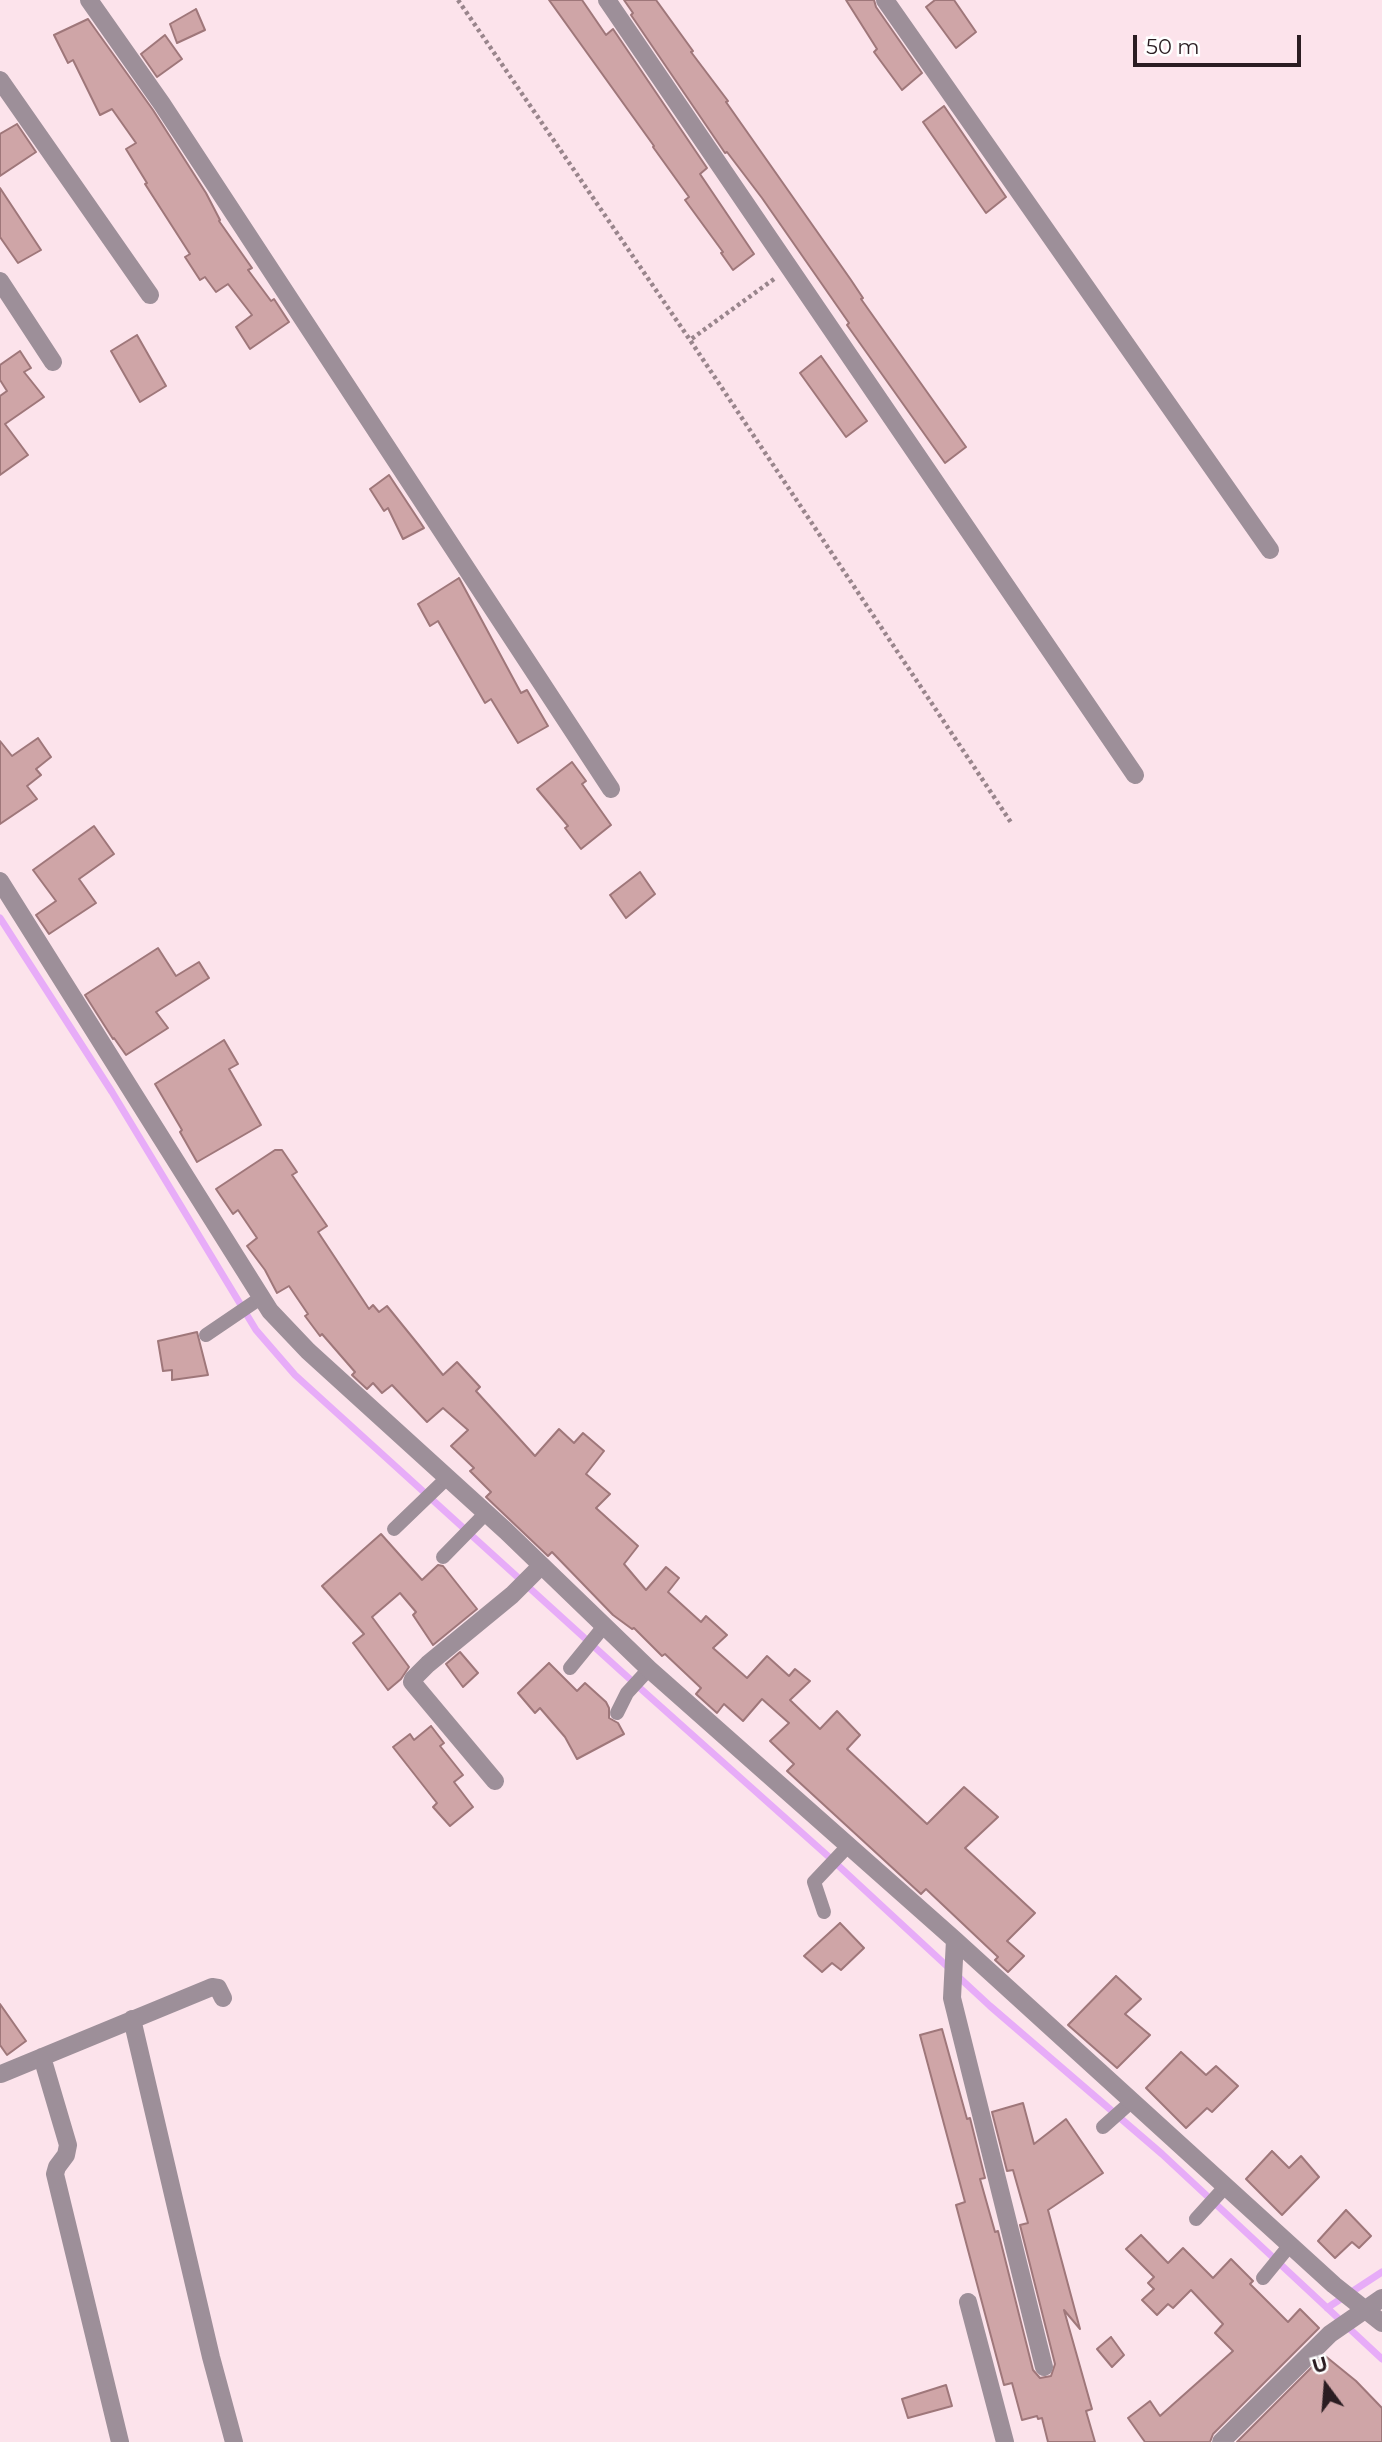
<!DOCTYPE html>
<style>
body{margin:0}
#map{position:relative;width:1382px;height:2442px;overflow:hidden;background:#fce3eb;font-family:Montserrat,sans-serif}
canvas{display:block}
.north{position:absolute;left:1291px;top:2351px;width:70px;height:70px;-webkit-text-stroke:5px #fff;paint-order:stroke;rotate:344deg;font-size:19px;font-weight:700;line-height:28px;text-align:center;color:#2b1d22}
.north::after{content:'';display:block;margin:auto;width:24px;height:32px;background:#2b1d22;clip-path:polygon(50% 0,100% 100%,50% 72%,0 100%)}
.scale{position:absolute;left:1133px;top:35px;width:168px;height:32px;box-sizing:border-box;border:4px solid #2b1d22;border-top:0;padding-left:9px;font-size:21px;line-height:24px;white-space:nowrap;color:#2b1d22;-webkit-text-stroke:5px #fff;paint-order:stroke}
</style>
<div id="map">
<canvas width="1382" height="2442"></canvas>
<div class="north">U</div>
<div class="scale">50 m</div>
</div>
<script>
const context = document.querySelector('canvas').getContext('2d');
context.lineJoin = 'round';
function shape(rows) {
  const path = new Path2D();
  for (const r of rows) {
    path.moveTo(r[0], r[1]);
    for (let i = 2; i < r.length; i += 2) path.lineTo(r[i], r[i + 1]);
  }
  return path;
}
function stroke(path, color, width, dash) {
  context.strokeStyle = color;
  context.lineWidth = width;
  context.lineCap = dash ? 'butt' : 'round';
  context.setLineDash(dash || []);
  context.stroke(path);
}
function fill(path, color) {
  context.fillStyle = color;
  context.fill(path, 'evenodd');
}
stroke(shape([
 [0,918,112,1092,256,1330,295,1375,622,1672,829,1857,990,2006,1162,2154,1382,2359],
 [1327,2308,1382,2272]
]), '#e7acf8', 7);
const building = shape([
 [549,0,582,0,606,35,613,29,707,168,700,174,754,254,733,270,721,253,723,252,685,200,689,197,653,147,654,146,549,0],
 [624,0,656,0,693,51,691,52,728,101,726,102,851,280,863,298,861,299,966,447,945,463,847,325,849,323,762,198,727,152,725,153,631,15,633,13,624,0],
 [846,0,874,0,876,7,922,73,902,90,874,52,877,49,846,0],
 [935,0,954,0,976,32,956,48,926,7,935,0],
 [196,9,205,30,177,43,170,24,196,9],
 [88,19,153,110,206,193,220,220,219,221,252,268,248,270,271,301,274,299,289,322,250,349,236,327,252,315,228,284,216,292,205,277,200,280,185,257,190,254,145,184,147,183,126,149,136,143,112,109,100,115,73,60,68,63,54,35,88,19],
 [165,35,182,59,157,77,141,54,165,35],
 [944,106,1006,197,986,213,923,122,944,106],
 [17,124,36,152,0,176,0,134,17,124],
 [0,188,41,250,18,263,0,237,0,188],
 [137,335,166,386,140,402,111,351,137,335],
 [20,351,31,368,24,372,44,397,5,424,28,455,0,475,0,396,7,391,0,380,0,365,20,351],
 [821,356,867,421,846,437,800,373,821,356],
 [389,475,424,528,403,539,388,508,384,511,370,489,389,475],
 [459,578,521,693,527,690,548,726,518,743,491,699,485,703,438,621,430,626,418,604,459,578],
 [38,738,51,757,36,769,41,775,27,786,37,799,0,824,0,741,12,756,38,738],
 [572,762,586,781,582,784,611,825,581,849,565,828,568,826,537,789,572,762],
 [94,826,114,854,79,879,96,903,49,934,36,915,56,901,33,870,94,826],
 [640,872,655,894,626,918,610,895,640,872],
 [158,948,176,976,199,962,209,978,156,1012,168,1028,126,1055,114,1038,113,1039,85,995,158,948],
 [224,1040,238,1064,229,1069,261,1125,197,1162,180,1132,182,1130,155,1084,224,1040],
 [275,1150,282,1150,297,1172,292,1175,327,1226,318,1232,369,1309,373,1305,379,1312,387,1306,443,1375,457,1362,480,1387,476,1391,535,1456,559,1429,574,1443,583,1433,604,1451,586,1474,610,1494,596,1508,638,1546,624,1564,646,1590,666,1567,679,1578,668,1592,701,1622,706,1616,727,1635,713,1648,747,1678,767,1656,789,1676,795,1669,810,1681,790,1700,820,1729,837,1711,860,1735,847,1749,927,1824,964,1787,998,1817,965,1848,1035,1913,1007,1941,1024,1956,1008,1972,995,1960,998,1957,926,1889,921,1894,787,1771,794,1764,770,1741,789,1723,762,1699,743,1721,724,1704,717,1713,696,1694,701,1688,665,1654,662,1656,634,1628,632,1629,613,1615,552,1552,548,1556,486,1497,491,1492,470,1471,474,1468,451,1446,468,1430,443,1408,427,1422,392,1385,382,1393,373,1383,367,1389,352,1375,355,1372,322,1334,320,1336,305,1316,308,1314,289,1286,277,1293,265,1270,247,1246,257,1238,238,1210,233,1214,216,1189,275,1150],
 [197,1332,208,1375,172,1380,172,1370,163,1371,158,1341,197,1332],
 [381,1534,422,1580,438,1565,443,1566,477,1609,433,1645,413,1615,416,1612,400,1593,372,1617,409,1667,401,1679,388,1690,353,1643,364,1634,322,1586,381,1534],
 [460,1652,478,1673,463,1687,446,1664,460,1652],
 [549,1663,577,1691,585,1683,606,1702,609,1708,609,1718,618,1723,624,1734,577,1759,565,1737,540,1708,535,1713,518,1693,549,1663],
 [431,1726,444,1743,440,1746,463,1775,454,1782,473,1807,450,1826,433,1807,437,1803,393,1747,410,1734,414,1740,431,1726],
 [840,1923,864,1948,841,1970,832,1963,822,1972,804,1956,840,1923],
 [1116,1976,1141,1999,1125,2014,1150,2035,1117,2068,1068,2025,1116,1976],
 [0,2004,26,2041,7,2055,0,2045,0,2004],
 [942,2029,967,2119,970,2118,985,2178,980,2179,995,2232,998,2231,1033,2370,1040,2378,1051,2376,1055,2364,1020,2225,1028,2223,1013,2170,1007,2171,992,2112,1023,2103,1034,2144,1066,2119,1103,2173,1048,2210,1080,2329,1064,2310,1092,2409,1086,2411,1095,2442,1048,2442,1042,2418,1038,2419,1037,2416,1022,2420,1012,2383,1004,2385,956,2205,965,2202,920,2035,942,2029],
 [1181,2052,1206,2075,1216,2066,1238,2086,1212,2112,1207,2108,1186,2128,1146,2088,1181,2052],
 [1272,2151,1289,2168,1301,2156,1319,2177,1282,2215,1246,2179,1272,2151],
 [1346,2210,1371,2236,1359,2248,1352,2242,1335,2258,1318,2241,1346,2210],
 [1141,2235,1168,2263,1183,2248,1213,2278,1231,2259,1253,2281,1250,2284,1288,2322,1300,2309,1319,2328,1213,2434,1210,2442,1145,2442,1128,2418,1150,2401,1160,2416,1233,2351,1215,2333,1223,2324,1191,2290,1173,2308,1168,2304,1157,2315,1142,2300,1154,2289,1148,2283,1154,2277,1126,2249,1141,2235],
 [1111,2337,1124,2355,1112,2367,1097,2349,1111,2337],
 [1324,2355,1356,2381,1382,2408,1382,2442,1237,2442,1324,2355],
 [946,2385,952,2406,908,2418,902,2399,946,2385]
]);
fill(building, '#cfa5a7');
stroke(building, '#9f777a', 2);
stroke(shape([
 [458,0,690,340],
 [774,279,690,340,1012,824]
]), '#99858c', 4.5, [3.5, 3.5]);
stroke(shape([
 [206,1335,262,1297],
 [394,1529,446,1479],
 [443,1557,486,1513],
 [570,1668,605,1625],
 [617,1713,627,1693,649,1669],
 [824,1912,814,1882,848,1846],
 [1103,2127,1131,2102],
 [1196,2219,1225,2187],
 [1263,2278,1290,2245]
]), '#9d8f99', 14);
stroke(shape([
 [89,0,162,104,611,789],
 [607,0,1135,775],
 [885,0,1270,550],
 [0,80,150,295],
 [0,281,53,362],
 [0,881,270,1311,308,1351,506,1531,649,1669,955,1940,1334,2285,1382,2323],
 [495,1781,412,1682,413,1679,428,1664,512,1595,541,1566],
 [955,1940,952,1998,1044,2367],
 [132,2019,211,2357,234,2442],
 [42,2057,68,2145,66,2155,57,2167,55,2174,120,2442],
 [1,2074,212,1987,218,1988,223,1998],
 [968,2302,1005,2442],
 [1221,2442,1330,2334,1382,2298]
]), '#9d8f99', 18);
</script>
